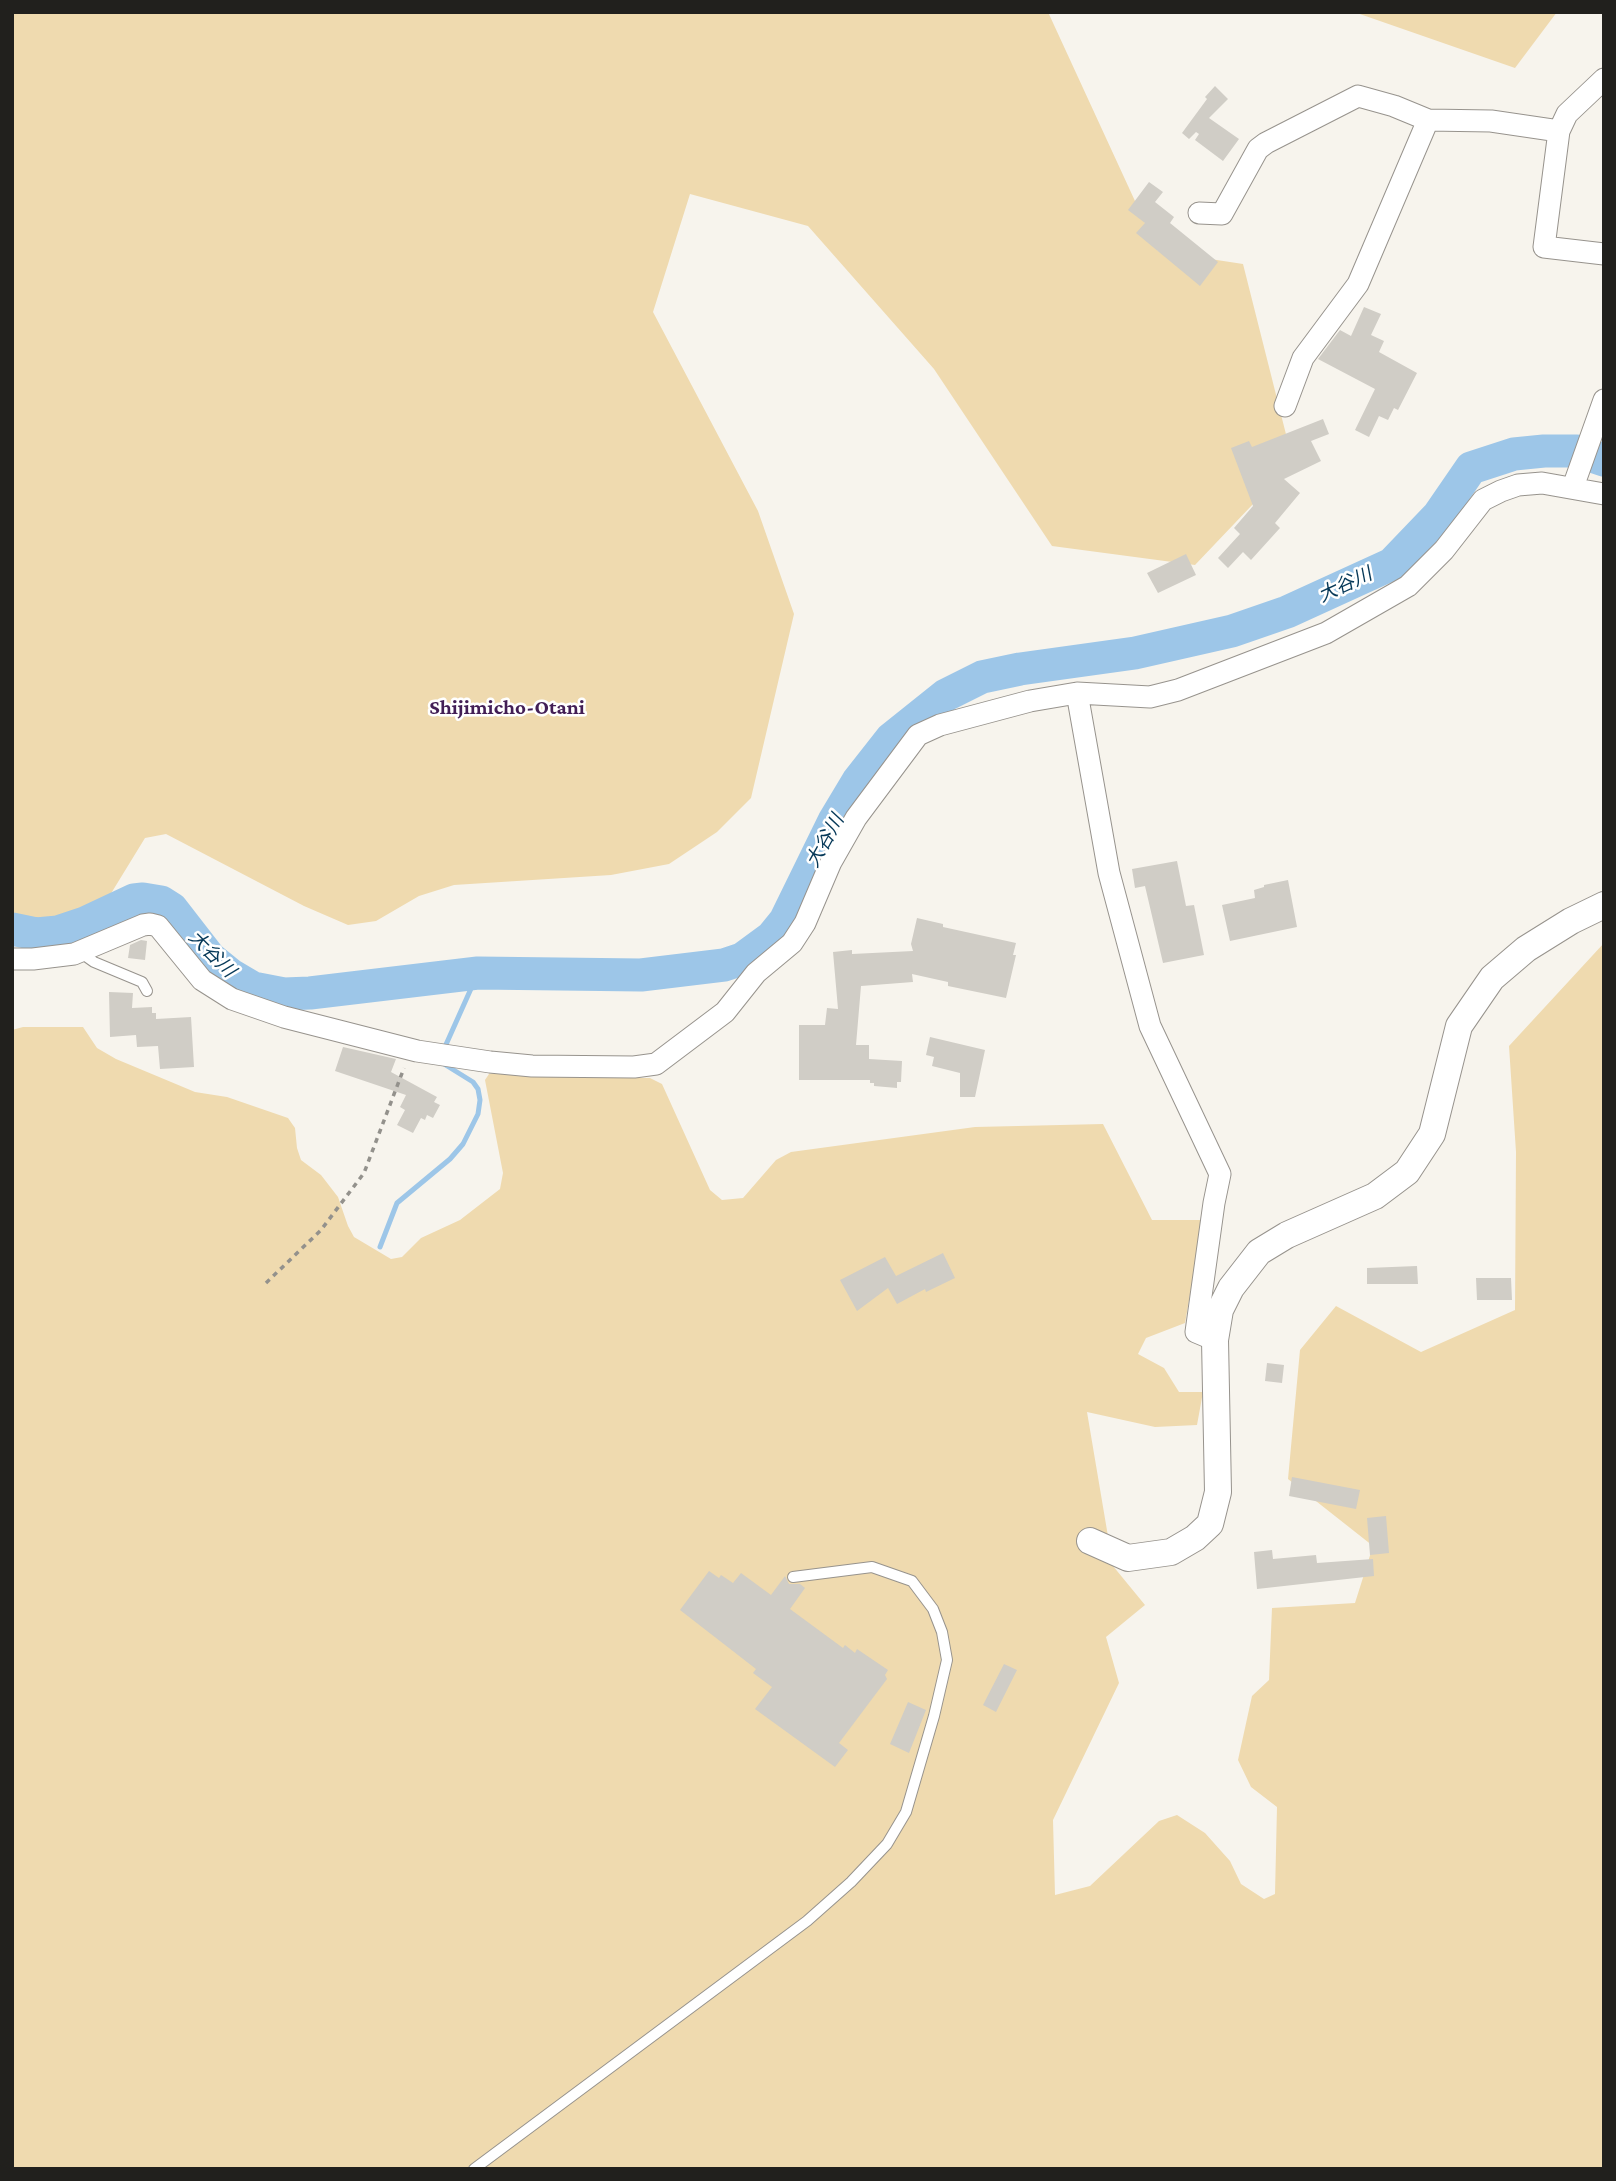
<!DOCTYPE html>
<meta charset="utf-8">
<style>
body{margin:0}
#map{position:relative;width:1616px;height:2181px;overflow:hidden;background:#f7f4ed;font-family:"Crimson Pro",serif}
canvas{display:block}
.frame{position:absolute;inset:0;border:14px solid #21201d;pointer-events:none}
</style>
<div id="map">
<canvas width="1616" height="2181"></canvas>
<div class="frame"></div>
</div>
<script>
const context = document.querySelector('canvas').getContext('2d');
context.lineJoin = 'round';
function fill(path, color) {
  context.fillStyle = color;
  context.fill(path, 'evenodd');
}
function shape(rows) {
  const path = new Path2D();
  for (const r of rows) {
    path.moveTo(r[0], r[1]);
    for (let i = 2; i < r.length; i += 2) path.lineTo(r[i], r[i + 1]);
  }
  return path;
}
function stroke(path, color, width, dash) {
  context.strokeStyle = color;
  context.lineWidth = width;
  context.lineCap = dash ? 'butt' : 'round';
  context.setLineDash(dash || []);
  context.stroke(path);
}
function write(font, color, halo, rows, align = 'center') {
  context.font = font + ' "Crimson Pro","Noto Sans JP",serif';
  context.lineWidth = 5;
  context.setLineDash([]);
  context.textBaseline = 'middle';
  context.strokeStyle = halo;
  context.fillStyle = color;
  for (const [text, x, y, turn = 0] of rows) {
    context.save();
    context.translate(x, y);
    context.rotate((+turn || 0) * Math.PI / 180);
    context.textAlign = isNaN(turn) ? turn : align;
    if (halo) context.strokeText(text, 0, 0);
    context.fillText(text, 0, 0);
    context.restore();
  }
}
fill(shape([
 [12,12,1048,12,1158,251,1243,264,1293,462,1195,565,1052,546,934,369,808,226,690,194,653,312,758,511,794,614,751,798,717,832,669,864,611,875,454,885,419,896,376,921,348,925,304,906,166,834,145,838,107,900,90,910,63,921,39,925,24,924,12,918],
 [1354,12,1557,12,1515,68],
 [1604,943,1604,2169,12,2169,12,1030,23,1027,83,1027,97,1048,116,1059,195,1092,227,1097,288,1118,295,1128,297,1148,301,1160,321,1175,338,1197,348,1226,354,1237,391,1259,402,1257,421,1238,460,1220,500,1189,503,1173,485,1080,489,1074,498,1072,595,1078,650,1078,662,1084,710,1190,722,1200,743,1198,776,1160,791,1152,975,1127,1103,1124,1152,1220,1203,1220,1185,1323,1146,1338,1138,1354,1164,1368,1179,1392,1203,1392,1197,1425,1155,1427,1087,1412,1113,1566,1145,1605,1106,1637,1119,1683,1053,1820,1055,1895,1090,1886,1159,1821,1177,1815,1205,1833,1230,1861,1241,1884,1264,1899,1275,1894,1277,1807,1251,1787,1238,1760,1252,1696,1269,1680,1272,1608,1355,1603,1373,1546,1288,1479,1300,1350,1336,1306,1421,1352,1515,1310,1516,1152,1509,1046]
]), '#efdaaf');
stroke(shape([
 [444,1049,478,973],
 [380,1247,397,1203,450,1159,463,1144,478,1114,480,1100,478,1089,473,1082,444,1064]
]), '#9dc6e8', 5);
stroke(shape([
 [12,929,36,934,58,932,85,923,134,900,143,899,161,902,172,909,210,958,231,975,253,988,284,994,310,993,478,973,641,975,724,965,742,959,772,937,785,921,834,821,858,781,891,739,946,695,982,677,1020,669,1135,653,1232,631,1287,612,1392,564,1438,516,1471,468,1514,454,1544,451,1577,451,1604,460]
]), '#9dc6e8', 33);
fill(shape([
 [1215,86,1228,99,1209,118,1239,139,1223,161,1195,140,1199,134,1196,132,1189,139,1182,133,1207,99,1205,97],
 [1149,182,1163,192,1155,202,1174,217,1170,223,1218,262,1200,286,1136,233,1145,223,1128,210],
 [1364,307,1381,314,1371,335,1384,341,1379,352,1417,373,1398,410,1394,408,1388,420,1379,416,1369,437,1355,430,1375,389,1318,359,1340,330,1351,336],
 [1323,419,1329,434,1311,441,1321,461,1284,479,1300,493,1275,523,1280,528,1251,560,1243,552,1228,568,1218,558,1240,534,1234,528,1253,506,1231,448,1249,441,1252,447],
 [1186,554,1196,575,1158,593,1147,573],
 [1177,861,1186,906,1194,905,1204,955,1163,963,1145,886,1135,888,1132,869],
 [1288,880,1297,927,1230,941,1222,905,1255,898,1254,890,1264,887,1264,885],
 [917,918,943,924,943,927,1016,943,1013,955,1016,955,1006,998,948,986,948,982,912,974,913,982,861,986,856,1045,869,1045,869,1059,902,1061,901,1082,897,1082,897,1088,874,1086,874,1083,870,1083,870,1080,799,1080,799,1025,825,1025,827,1008,838,1009,833,952,852,950,852,954,913,951,911,944],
 [141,940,147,941,145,960,128,958,130,945],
 [109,992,133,993,132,1008,152,1007,152,1013,156,1013,156,1019,191,1017,194,1067,160,1069,158,1046,137,1047,136,1035,110,1037],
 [930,1037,985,1050,975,1097,960,1097,960,1073,932,1066,934,1057,926,1055],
 [343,1047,396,1059,391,1072,437,1097,434,1102,440,1105,433,1118,427,1115,425,1120,421,1118,413,1133,397,1125,405,1110,400,1107,406,1095,335,1071],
 [943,1253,955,1278,926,1292,925,1289,897,1304,888,1288,857,1311,840,1280,885,1257,896,1276],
 [1417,1266,1418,1284,1367,1284,1367,1268],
 [1476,1278,1511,1278,1512,1300,1477,1300],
 [1267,1363,1284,1365,1282,1383,1265,1381],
 [1292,1477,1360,1490,1356,1509,1289,1496],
 [1386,1516,1389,1553,1370,1555,1367,1518],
 [1272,1550,1273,1559,1316,1555,1317,1563,1373,1559,1374,1576,1257,1589,1254,1552],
 [709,1571,719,1578,721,1575,733,1583,741,1573,771,1595,785,1576,789,1584,800,1584,805,1588,790,1609,843,1648,845,1645,855,1653,857,1649,888,1670,885,1675,887,1679,839,1743,848,1750,835,1767,755,1709,772,1687,753,1673,756,1669,680,1610],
 [1004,1664,1017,1670,996,1712,983,1705],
 [908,1702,926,1710,909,1753,890,1744]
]), '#d0cdc6');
const service = shape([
 [80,952,94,962,142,982,147,991],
 [474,2169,807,1921,851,1882,887,1844,906,1812,934,1716,947,1660,942,1632,933,1609,912,1581,872,1567,793,1577]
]);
const minor = shape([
 [1604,79,1567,114,1559,131,1544,247,1604,254],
 [1199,213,1222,214,1258,149,1266,143,1358,96,1394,106,1428,120,1491,121,1559,131],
 [1285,406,1303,358,1358,284,1428,120],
 [1573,487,1604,400],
 [1077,693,1109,873,1150,1026,1220,1174,1214,1203,1196,1332,1215,1340],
 [12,959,33,959,74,954,143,925,150,924,158,926,202,980,232,999,284,1017,417,1051,490,1062,532,1066,634,1067,656,1064,725,1012,756,973,792,943,805,923,831,862,856,818,918,735,940,725,1030,701,1077,693,1150,697,1178,690,1326,633,1408,586,1444,550,1483,500,1501,491,1518,485,1542,483,1604,494]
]);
const tertiary = shape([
 [1090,1541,1128,1558,1171,1552,1195,1538,1210,1524,1218,1492,1215,1340,1220,1310,1231,1288,1259,1252,1287,1235,1375,1196,1407,1172,1432,1134,1459,1026,1492,978,1526,949,1571,921,1604,905]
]);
stroke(service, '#97938d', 12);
stroke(minor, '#97938d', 23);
stroke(tertiary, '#97938d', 28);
stroke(shape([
 [266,1283,321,1230,364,1173,404,1068]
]), '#93918c', 3.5, [5, 5]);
stroke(service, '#fff', 10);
stroke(minor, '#fff', 21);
stroke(tertiary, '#fff', 26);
write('italic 19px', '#053858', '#fff', [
 ["大谷川",1345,585,-25],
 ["大谷川",825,841,-61],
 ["大谷川",212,954,45]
]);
write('bold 21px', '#421e55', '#fff', [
 ["Shijimicho-Otani",507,708]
]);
</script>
